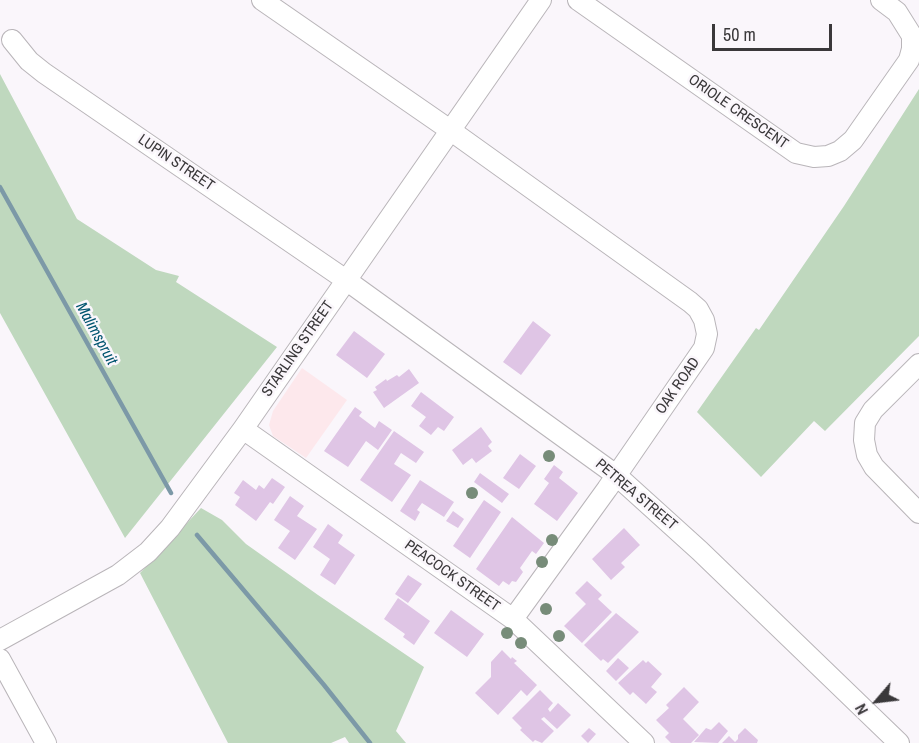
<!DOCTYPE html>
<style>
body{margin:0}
#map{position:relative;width:919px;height:743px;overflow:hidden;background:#faf6fb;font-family:"Archivo Narrow",sans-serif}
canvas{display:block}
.north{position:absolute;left:847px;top:671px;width:60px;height:60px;-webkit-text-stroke:4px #faf6fb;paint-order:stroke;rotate:242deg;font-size:16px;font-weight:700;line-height:24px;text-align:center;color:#3a383a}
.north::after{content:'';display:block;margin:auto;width:21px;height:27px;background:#3a383a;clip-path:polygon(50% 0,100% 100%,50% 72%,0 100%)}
.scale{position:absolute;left:712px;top:24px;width:120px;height:27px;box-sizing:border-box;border:3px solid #3a383a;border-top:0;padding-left:8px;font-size:18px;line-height:21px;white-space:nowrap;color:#3a383a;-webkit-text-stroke:4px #faf6fb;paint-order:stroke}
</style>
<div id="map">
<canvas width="919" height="743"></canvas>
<div class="north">N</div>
<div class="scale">50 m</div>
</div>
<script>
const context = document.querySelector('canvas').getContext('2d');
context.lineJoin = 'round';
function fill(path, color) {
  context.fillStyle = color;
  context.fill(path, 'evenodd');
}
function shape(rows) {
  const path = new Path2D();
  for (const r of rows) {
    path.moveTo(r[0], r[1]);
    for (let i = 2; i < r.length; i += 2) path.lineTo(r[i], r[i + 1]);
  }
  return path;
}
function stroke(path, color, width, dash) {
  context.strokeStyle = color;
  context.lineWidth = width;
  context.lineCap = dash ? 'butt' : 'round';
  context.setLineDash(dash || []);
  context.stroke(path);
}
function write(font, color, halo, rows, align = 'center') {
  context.font = font + ' "Archivo Narrow",sans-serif';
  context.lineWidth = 5;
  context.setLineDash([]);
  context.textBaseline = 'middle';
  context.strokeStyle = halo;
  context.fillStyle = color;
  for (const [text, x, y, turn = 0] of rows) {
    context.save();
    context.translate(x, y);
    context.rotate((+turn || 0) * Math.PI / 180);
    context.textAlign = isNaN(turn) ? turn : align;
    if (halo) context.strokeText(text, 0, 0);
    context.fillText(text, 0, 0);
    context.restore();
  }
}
fill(shape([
 [302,368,347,400,306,458,273,436,269,425,273,411]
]), '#fde8ec');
fill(shape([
 [0,74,77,219,156,270,179,276,176,282,277,347,125,538,0,313],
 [919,89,919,336,825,431,814,421,761,477,697,412,756,328,759,330,844,206],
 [201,508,222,520,246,544,318,595,424,667,396,731,406,743,349,743,345,737,331,743,228,743,140,573]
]), '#bfd8be');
stroke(shape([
 [0,187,171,493],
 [197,535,324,685,370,743]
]), '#7c99a7', 4.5);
fill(shape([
 [533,321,551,335,521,375,503,362],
 [354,331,385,354,367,378,336,355],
 [409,369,419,383,384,408,373,392,377,390,375,387,386,379,387,381,397,375,399,377],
 [421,392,454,417,444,431,438,427,431,435,419,426,426,417,411,406],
 [355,407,362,412,359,416,375,428,379,421,392,430,378,450,366,441,348,467,324,451],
 [481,427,492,442,488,446,492,451,476,463,472,458,463,465,452,450],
 [394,431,424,452,416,463,401,453,394,464,411,475,392,502,360,480],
 [520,454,536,466,519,489,503,478],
 [554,465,563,472,559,478,578,493,557,521,534,504,549,483,544,479],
 [480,473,509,494,502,503,474,482],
 [272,478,285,487,273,504,270,502,256,521,235,505,240,497,234,493,243,480,256,490,259,485,264,489],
 [420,480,454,502,444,517,422,503,417,510,420,512,415,521,400,511],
 [290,496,304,506,297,516,317,529,295,560,278,548,290,531,274,520],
 [484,500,501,512,470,558,453,546],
 [453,511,464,519,458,528,446,521],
 [512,517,544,543,536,554,532,551,520,568,523,572,516,582,512,581,509,585,503,581,499,586,476,569],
 [328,524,343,535,338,543,355,555,335,585,320,575,330,559,313,547],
 [624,528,640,545,621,563,625,567,611,580,592,559],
 [408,575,422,584,408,603,395,594],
 [587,581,602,595,598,599,612,612,582,643,564,626,586,604,575,593],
 [398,598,430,621,414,645,403,637,405,634,384,619],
 [451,610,484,634,467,657,434,633],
 [616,613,639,632,608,663,603,659,601,661,584,645],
 [502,650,511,659,512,657,517,661,514,663,537,685,527,696,521,690,498,715,475,693,491,677,491,662],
 [618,658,629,668,616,681,606,671],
 [643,660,646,663,648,661,662,674,651,687,657,692,646,704,633,692,630,695,618,683],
 [684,687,699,702,683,719,699,735,691,743,671,743,665,737,669,733,656,720,669,708,666,705],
 [540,690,553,703,548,709,550,712,558,703,571,715,557,729,544,717,541,719,554,731,542,743,535,740,533,742,520,730,522,728,512,718],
 [719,722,728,731,718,743,694,742,706,728,711,730],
 [589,728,596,734,588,743,581,736],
 [745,728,758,740,757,743,722,743,729,736,735,742,738,739,738,735]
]), '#dfc5e5');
const minor = shape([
 [262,0,450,130,690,302,698,309,704,320,707,334,704,348,607,489,513,619],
 [578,0,796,153,814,157,828,156,840,151,853,140,909,60,912,49,912,36,897,12,881,0],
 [12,40,29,61,44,73,346,280,616,475,700,551,899,743],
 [919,364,873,410,865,423,864,440,867,455,874,467,919,513],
 [243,429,513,619,644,743],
 [0,640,118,575,148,552,170,528,243,429,541,0],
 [0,659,46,743]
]);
stroke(minor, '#b9b5b9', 22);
stroke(minor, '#fff', 20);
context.fillStyle = '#778c79';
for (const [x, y] of [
 [549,456],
 [472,493],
 [552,540],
 [542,562],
 [546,609],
 [507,633],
 [559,636],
 [521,643]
]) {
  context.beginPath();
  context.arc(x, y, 6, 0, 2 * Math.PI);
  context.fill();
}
write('15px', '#3a383a', '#faf6fb', [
 ["ORIOLE CRESCENT",738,112,35],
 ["LUPIN STREET",176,163,34],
 ["STARLING STREET",298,349,-55],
 ["OAK ROAD",678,386,-55],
 ["PETREA STREET",636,495,40],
 ["PEACOCK STREET",452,576,35]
]);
write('italic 16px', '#00546f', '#faf6fb', [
 ["Malimspruit",96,334,61]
]);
</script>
